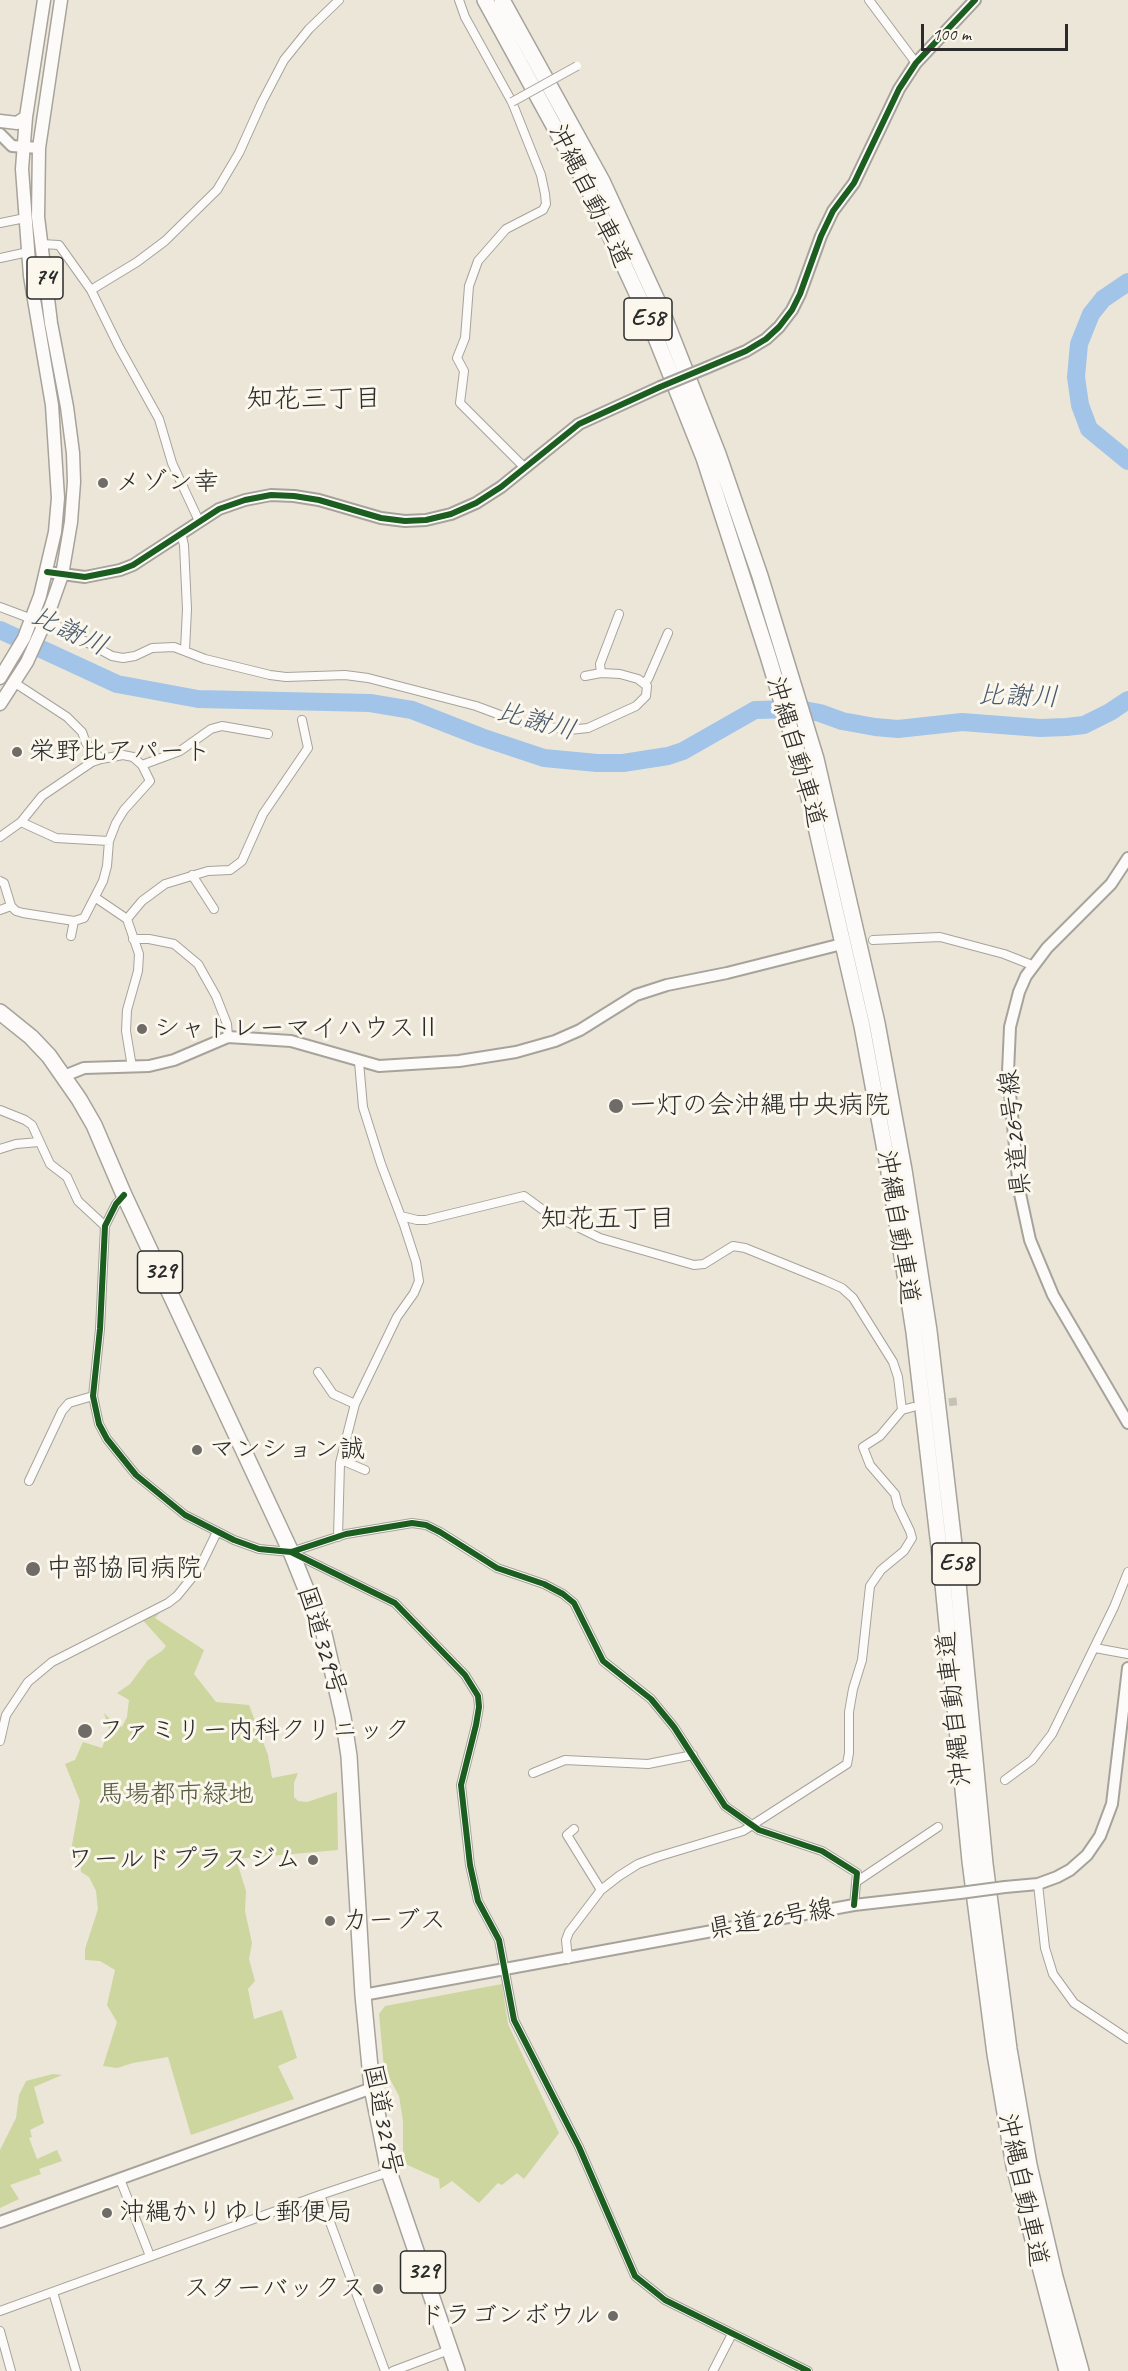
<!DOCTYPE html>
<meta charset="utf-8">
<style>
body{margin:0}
#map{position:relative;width:1128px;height:2371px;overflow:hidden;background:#ece6d9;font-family:Caveat,sans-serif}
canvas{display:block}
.scale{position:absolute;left:921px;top:24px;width:147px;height:27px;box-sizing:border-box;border:3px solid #2b2b2b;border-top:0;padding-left:8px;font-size:18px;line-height:21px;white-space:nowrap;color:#2b2b2b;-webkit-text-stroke:4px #fbf7ec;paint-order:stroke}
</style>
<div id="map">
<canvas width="1128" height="2371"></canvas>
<div class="scale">100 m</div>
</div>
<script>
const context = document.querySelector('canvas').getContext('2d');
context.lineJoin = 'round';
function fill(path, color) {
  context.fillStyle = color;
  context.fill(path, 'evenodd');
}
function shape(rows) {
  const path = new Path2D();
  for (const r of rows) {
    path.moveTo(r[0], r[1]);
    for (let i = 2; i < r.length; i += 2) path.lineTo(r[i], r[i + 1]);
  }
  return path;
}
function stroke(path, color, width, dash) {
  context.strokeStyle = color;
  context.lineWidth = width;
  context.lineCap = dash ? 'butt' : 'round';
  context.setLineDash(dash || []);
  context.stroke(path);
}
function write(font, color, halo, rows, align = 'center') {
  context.font = font + ' Caveat,"Klee One",sans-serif';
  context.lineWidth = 6;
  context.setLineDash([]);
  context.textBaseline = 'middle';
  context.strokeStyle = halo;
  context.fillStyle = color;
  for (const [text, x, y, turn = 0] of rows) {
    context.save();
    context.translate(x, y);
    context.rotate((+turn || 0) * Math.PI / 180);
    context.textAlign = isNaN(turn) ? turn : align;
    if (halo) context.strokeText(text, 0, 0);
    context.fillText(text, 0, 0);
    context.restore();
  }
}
fill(shape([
 [168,1603,155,1618,204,1650,194,1674,216,1702,249,1705,268,1755,272,1778,298,1773,294,1783,294,1797,298,1801,307,1802,337,1792,338,1850,236,1859,246,1891,245,1911,252,1943,249,1959,255,1981,248,1989,254,2019,282,2010,297,2058,278,2066,294,2099,191,2135,168,2057,133,2063,117,2068,103,2066,117,2022,107,2005,115,1970,100,1961,85,1960,85,1949,98,1909,96,1891,89,1877,81,1872,80,1858,70,1856,80,1801,65,1764,75,1760,83,1742,102,1748,109,1729,104,1713,115,1724,122,1727,127,1717,129,1700,117,1693,130,1684,148,1660,162,1651,166,1646,140,1617],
 [502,1984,508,2024,559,2133,524,2179,517,2173,502,2185,498,2183,479,2203,452,2181,440,2189,439,2179,403,2163,403,2121,399,2096,384,2068,379,2014,385,2006],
 [53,2074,62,2075,34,2087,44,2123,30,2130,32,2137,29,2138,37,2159,57,2150,62,2161,39,2169,41,2174,10,2185,19,2199,0,2208,0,2150,16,2118,19,2095,26,2081]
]), '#ccd69e');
stroke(shape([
 [1128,282,1103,299,1091,314,1079,344,1076,377,1080,405,1089,429,1128,461],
 [0,630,117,684,198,699,370,703,412,710,481,737,544,758,597,763,623,763,668,756,683,751,755,710,799,709,820,713,842,721,875,727,898,729,962,722,1040,728,1066,727,1084,725,1110,712,1128,700]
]), '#a1c4e8', 18);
stroke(shape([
 [937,1404,959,1401]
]), '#c5c1b6', 8, [8, 4]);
const street = shape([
 [459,0,465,17,512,102,541,175,545,194,546,204,543,210,506,229,478,261,469,286,465,338,457,358,464,371,460,403,524,467],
 [869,0,916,63],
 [0,223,25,218],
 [41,244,59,245,91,290,119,347,159,419,172,463,199,521],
 [0,258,28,252],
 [91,290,137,262,165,241,217,190,239,153,262,102,284,60,309,29,339,0],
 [181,533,184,545,187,609,185,650],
 [0,607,32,619],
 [46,620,112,656,123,658,135,656,152,648,174,647,205,659,270,675,286,677,345,675,368,678,476,706,519,722,569,730,588,728,636,706,646,696,647,686,638,679,620,674,601,673,585,676],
 [601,673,600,664,619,614],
 [644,683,648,679,668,633],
 [142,765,180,751,211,729,222,726,268,734],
 [21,822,56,838,109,841],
 [0,837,21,822,42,796,92,762,101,759],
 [192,875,214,909],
 [0,881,4,883,11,906],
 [96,898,127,919,139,954,138,971,127,1010,126,1031,132,1067],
 [0,910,11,906,16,911,23,913,74,921,84,918,103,881,107,866,109,841,116,823,124,810,150,781,142,765,133,757,123,755,101,759,86,743,82,732,67,717,15,683],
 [127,919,142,901,165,884,208,871,230,870,242,861,263,814,308,748,302,720],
 [71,936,74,921],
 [133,939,149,939,174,944,198,964,216,996,227,1024,228,1037],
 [873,940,940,937,1004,954,1032,965],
 [0,1110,25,1120,32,1125,50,1164,67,1177,78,1201,105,1226],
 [0,1149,16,1144,39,1142],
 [124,1195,116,1204,105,1226,100,1329,93,1396,99,1424,107,1439,136,1475,185,1515,234,1540,259,1549,291,1552,346,1534,412,1523,426,1525,440,1532,497,1568,544,1584,563,1594,574,1603,603,1661,651,1699,674,1727,725,1806,759,1830,822,1851,857,1873,854,1905],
 [401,1216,417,1220,426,1220,524,1196,543,1210,600,1238,694,1265,704,1264,733,1246,745,1248,824,1280,842,1288,853,1298,893,1362,898,1377,902,1410],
 [318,1372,333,1394,355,1404],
 [341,1460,365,1470],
 [29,1481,62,1411,69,1403,93,1396],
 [338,1537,340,1463,355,1404,397,1317,414,1293,419,1281,416,1262,404,1225,381,1164,363,1107,359,1062],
 [293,1553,395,1603,465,1675,478,1696,479,1707,476,1725,461,1785,470,1865,478,1901,499,1940,514,2020,579,2147,635,2276,665,2300,808,2371],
 [1095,1648,1128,1654],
 [0,1741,6,1715,28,1682,52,1662,168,1603,177,1596,199,1569,217,1532],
 [533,1773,565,1760,648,1764,693,1755],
 [1005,1780,1032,1760,1052,1734,1114,1607,1128,1572],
 [574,1829,567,1835,601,1890],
 [856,1882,938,1827],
 [1038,1884,1045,1948,1053,1974,1074,2003,1128,2039],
 [568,1959,566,1940,569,1932,601,1890,619,1876,638,1864,657,1857,743,1831,847,1764,849,1753,849,1712,853,1689,862,1660,870,1586,881,1570,904,1551,912,1538,910,1531,898,1506,895,1494,870,1465,863,1447,880,1436,902,1410,913,1407],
 [120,2179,150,2256],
 [320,2195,385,2371],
 [53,2292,76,2371],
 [0,2311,320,2195,389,2172],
 [0,2331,11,2371],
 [393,2371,449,2350],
 [713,2371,732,2334]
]);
const secondary = shape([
 [0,134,12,146,39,148],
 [706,368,746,351,766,339,779,327,792,310,800,294,821,236,833,211,854,183,899,89,916,63,975,0],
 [47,572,85,577,120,570,133,565,219,509,245,500,271,495,294,496,319,500,381,518,405,521,426,520,451,514,476,503,501,487,579,424,660,387],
 [1128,858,1111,884,1047,948,1026,976,1019,992,1010,1027,1008,1072,1019,1189,1030,1240,1053,1295,1128,1423],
 [64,1076,84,1068,149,1066,174,1060,228,1037,291,1041,379,1066,459,1061,516,1052,555,1041,580,1030,636,995,667,985,727,973,838,945],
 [1005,1887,1038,1884,1057,1877,1070,1870,1087,1855,1100,1836,1112,1804,1128,1668],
 [363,1995,854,1905,960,1893],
 [0,2222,372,2088]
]);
const primary = shape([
 [0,121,17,123,26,117],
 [0,678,24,638,40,596,55,532,58,498,52,405,30,276,22,169,26,117,44,0],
 [0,704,27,662,46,620,62,575,71,522,74,482,73,453,67,407,51,323,38,217,39,148,61,0]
]);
const highway = shape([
 [485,0,589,190,646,313,704,458,768,656,802,768,816,827,862,1026,889,1172,914,1332,941,1564,970,1861,995,2054,1014,2166,1067,2371],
 [502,0,602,181,661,309,718,454,760,576,816,759,877,1023,904,1170,929,1331,956,1562,985,1864,1009,2049,1029,2165,1055,2277,1081,2371],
 [0,1012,31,1037,49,1056,79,1099,94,1125,124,1195,291,1552,324,1634,343,1717,349,1756,363,1995,372,2088,389,2172,457,2371]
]);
stroke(street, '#a6a39b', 10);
stroke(secondary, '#a6a39b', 14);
stroke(primary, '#a6a39b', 15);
stroke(highway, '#a6a39b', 18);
stroke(street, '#fcfbf9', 8);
stroke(secondary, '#fcfbf9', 10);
stroke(primary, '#fcfbf9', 12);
stroke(highway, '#fcfbf9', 15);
const streetBridge = shape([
 [512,102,577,66]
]);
const secondaryBridge = shape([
 [660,387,706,368],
 [960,1893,1005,1887]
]);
stroke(streetBridge, '#a6a39b', 10, []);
stroke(secondaryBridge, '#a6a39b', 14, []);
stroke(streetBridge, '#fcfbf9', 8);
stroke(secondaryBridge, '#fcfbf9', 10);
stroke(shape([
 [47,572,85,577,120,570,133,565,219,509,245,500,271,495,294,496,319,500,381,518,405,521,426,520,451,514,476,503,501,487,579,424,660,387,746,351,766,339,779,327,792,310,800,294,821,236,833,211,854,183,899,89,916,63,975,0],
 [124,1195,116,1204,105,1226,100,1329,93,1396,99,1424,107,1439,136,1475,185,1515,234,1540,259,1549,291,1552,346,1534,412,1523,426,1525,440,1532,497,1568,544,1584,563,1594,574,1603,603,1661,651,1699,674,1727,725,1806,759,1830,822,1851,857,1873,854,1905],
 [291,1552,395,1603,465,1675,478,1696,479,1707,476,1725,461,1785,470,1865,478,1901,499,1940,514,2020,579,2147,635,2276,665,2300,808,2371]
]), '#1b5e20', 6);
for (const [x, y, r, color] of [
 [103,483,6,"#6f6c68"],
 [17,752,6,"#6f6c68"],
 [142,1029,6,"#6f6c68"],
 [616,1106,8,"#6f6c68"],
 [197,1450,6,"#6f6c68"],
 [33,1569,8,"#6f6c68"],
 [85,1731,8,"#6f6c68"],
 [313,1860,6,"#6f6c68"],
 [330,1921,6,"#6f6c68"],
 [107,2213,6,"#6f6c68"],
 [378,2289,6,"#6f6c68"],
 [613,2316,6,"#6f6c68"]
]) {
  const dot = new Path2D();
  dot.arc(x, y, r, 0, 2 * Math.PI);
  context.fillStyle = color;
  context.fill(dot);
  stroke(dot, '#fbf7ec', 2);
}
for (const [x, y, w] of [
 [45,278,36],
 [648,319,48],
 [160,1272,45],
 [956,1564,48],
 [423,2272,45]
]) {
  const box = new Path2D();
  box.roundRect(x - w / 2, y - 21, w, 42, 4.5);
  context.fillStyle = '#fbf7ec';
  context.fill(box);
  stroke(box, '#2b2b2b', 1.5);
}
write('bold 24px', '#2b2b2b', null, [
 ["74",45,278],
 ["E58",648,319],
 ["329",160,1272],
 ["E58",956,1564],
 ["329",423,2272]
]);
write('26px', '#2b2b2b', '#fbf7ec', [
 ["沖縄自動車道",589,196,64],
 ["沖縄自動車道",795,752,74],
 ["県道26号線",1016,1133,-96],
 ["沖縄自動車道",897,1227,81],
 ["国道329号",321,1641,73],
 ["沖縄自動車道",955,1709,-96],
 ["県道26号線",771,1920,-10],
 ["国道329号",382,2120,79],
 ["沖縄自動車道",1022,2190,78]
]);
write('26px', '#2b2b2b', '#fbf7ec', [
 ["メゾン幸",115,483],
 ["栄野比アパート",29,752],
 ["シャトレーマイハウスⅡ",154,1029],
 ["一灯の会沖縄中央病院",630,1106],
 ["マンション誠",209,1450],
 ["中部協同病院",46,1569],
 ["ファミリー内科クリニック",98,1731],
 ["ワールドプラスジム",301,1860,"right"],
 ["カーブス",342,1921],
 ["沖縄かりゆし郵便局",119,2213],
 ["スターバックス",366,2289,"right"],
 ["ドラゴンボウル",601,2316,"right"]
], 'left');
write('26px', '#545a3f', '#fbf7ec', [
 ["馬場都市緑地",176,1795]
]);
write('27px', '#2b2b2b', '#fbf7ec', [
 ["知花三丁目",314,400],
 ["知花五丁目",608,1220]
]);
write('italic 27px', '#495b70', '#fbf7ec', [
 ["比謝川",69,632,25],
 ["比謝川",1018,697,2],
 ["比謝川",536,722,15]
]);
</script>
